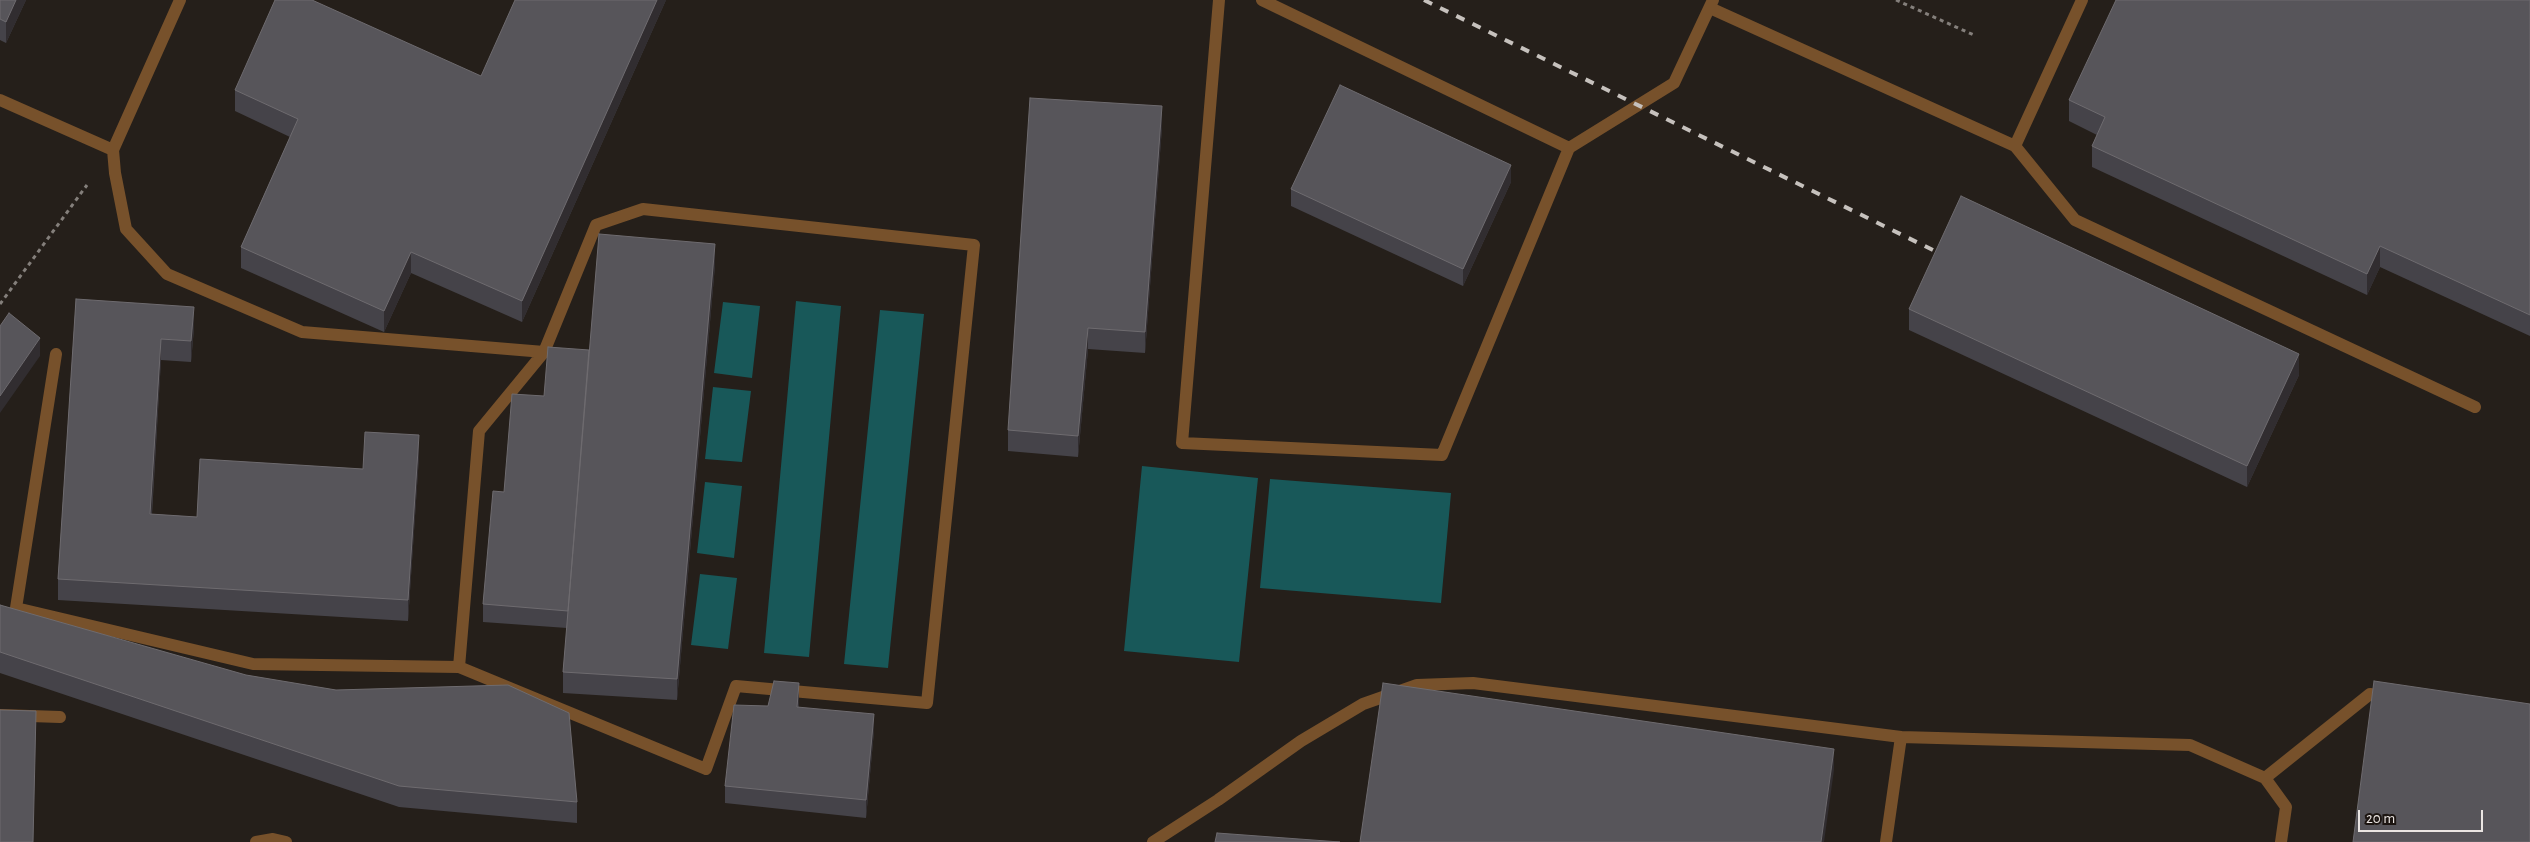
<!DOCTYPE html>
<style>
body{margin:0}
#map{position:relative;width:2530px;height:842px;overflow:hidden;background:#251f1a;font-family:"Alegreya Sans",sans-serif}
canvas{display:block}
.scale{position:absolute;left:2358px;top:810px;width:125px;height:22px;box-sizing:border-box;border:2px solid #eae5e2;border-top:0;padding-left:6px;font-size:15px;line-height:18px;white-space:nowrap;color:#eae5e2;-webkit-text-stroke:4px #1c1511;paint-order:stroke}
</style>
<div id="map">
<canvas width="2530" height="842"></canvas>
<div class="scale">20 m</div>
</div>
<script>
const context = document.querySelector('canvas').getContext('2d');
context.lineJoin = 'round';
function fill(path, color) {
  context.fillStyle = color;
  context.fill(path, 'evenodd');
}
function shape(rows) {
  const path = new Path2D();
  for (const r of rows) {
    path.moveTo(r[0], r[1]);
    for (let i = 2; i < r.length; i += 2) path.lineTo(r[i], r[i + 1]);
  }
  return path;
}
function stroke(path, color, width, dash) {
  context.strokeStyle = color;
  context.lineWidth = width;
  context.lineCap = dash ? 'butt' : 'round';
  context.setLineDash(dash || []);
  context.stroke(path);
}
fill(shape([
 [796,301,841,306,809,657,764,653],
 [723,302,760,306,752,378,714,373],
 [880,310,924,314,888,668,844,664],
 [713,387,751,391,742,462,705,459],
 [1142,466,1258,478,1239,662,1124,651],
 [1270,479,1451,493,1441,603,1260,588],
 [705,482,742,486,734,558,697,553],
 [700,574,737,578,728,649,691,645]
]), '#185859');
stroke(shape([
 [1896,0,1976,36],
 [0,304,87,185]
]), '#847f7b', 3, [4, 4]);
stroke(shape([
 [180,0,113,150,115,173,126,229,167,274,302,332,544,352],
 [1219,0,1182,443,1442,455,1569,148],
 [1262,0,1569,148,1674,83,1713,0],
 [1710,8,2015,146,2082,0],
 [0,100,113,150],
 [2015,146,2075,220,2475,407],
 [643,209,974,245,927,703,736,686,706,769,459,667,479,431,544,352,596,225,643,209],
 [56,354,16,608,253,664,459,667],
 [0,715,60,717],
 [2265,778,2370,694,2388,697],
 [256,842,273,839,286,842],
 [1153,842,1218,800,1301,741,1363,704,1417,685,1473,683,1901,737,2190,745,2265,778,2286,807,2281,842],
 [1886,842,1901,737]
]), '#77512b', 12);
stroke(shape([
 [1424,0,1943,255]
]), '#c6c1bd', 4, [9, 9]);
fill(shape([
 [0,0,26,0,6,43,0,40],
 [666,0,522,322,411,273,384,332,241,268,241,247,290,137,235,111,235,90,481,76],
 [2530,0,2530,336,2380,267,2367,295,2092,167,2092,146,2097,135,2069,121,2069,100],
 [1162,127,1145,353,1088,349,1078,457,1008,451,1008,430],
 [1511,182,1463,286,1291,206,1291,189],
 [715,265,677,700,563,693,563,672,567,628,483,622,483,604,504,492,589,350],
 [76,299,194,328,191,362,161,360,152,514,197,517,363,469,419,456,408,621,58,600,58,579],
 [1909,309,2299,375,2247,487,1909,330],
 [0,605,577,802,577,823,399,807,0,673],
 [799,701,799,707,874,731,866,818,725,803,725,786,768,706]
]), '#454349');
fill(shape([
 [16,0,26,0,6,43,6,22],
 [657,0,666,0,522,322,522,301],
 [1162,106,1162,127,1145,353,1145,332],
 [1511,165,1511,182,1463,286,1463,269],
 [715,244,715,265,677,700,677,679],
 [2380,246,2380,267,2367,295,2367,274],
 [411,252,411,273,384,332,384,311],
 [194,307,194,328,191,362,191,341],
 [1088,328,1088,349,1078,457,1078,436],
 [40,338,40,356,0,413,0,396],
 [161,339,161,360,150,535,150,514],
 [2299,354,2299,375,2247,487,2247,466],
 [419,435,419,456,408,621,408,600],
 [799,683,799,701,797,725,797,707],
 [36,711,36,728,33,842],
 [874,714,874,731,866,818,866,800],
 [1834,749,1834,770,1824,842,1821,842]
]), '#312d30');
const building = shape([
 [0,0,16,0,6,22,0,19,0,0],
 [275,0,312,0,481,76,515,0,657,0,522,301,411,252,384,311,241,247,298,119,235,90,275,0],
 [2116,0,2530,0,2530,315,2380,246,2367,274,2092,146,2105,117,2069,100,2116,0],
 [1340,85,1511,165,1463,269,1291,189,1340,85],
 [1030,98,1162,106,1145,332,1088,328,1078,436,1008,430,1030,98],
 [1961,196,2299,354,2247,466,1909,309,1961,196],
 [599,234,715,244,677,679,563,672,599,234],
 [76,299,194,307,191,341,161,339,150,514,197,517,200,459,363,469,365,432,419,435,408,600,58,579,76,299],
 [9,313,40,338,0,396,0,326,9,313],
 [548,347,589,350,568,611,483,604,493,491,504,492,512,394,544,396,548,347],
 [0,605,246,675,336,690,508,685,569,713,577,802,399,786,0,652,0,605],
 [774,681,799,683,797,707,874,714,866,800,725,786,734,705,768,706,774,681],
 [2374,681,2530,704,2530,842,2353,842,2374,681],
 [1383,683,1834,749,1821,842,1360,842,1383,683],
 [0,710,36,711,33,842,0,842,0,710],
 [1217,833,1340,842,1215,842,1217,833]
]);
fill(building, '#57555a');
stroke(building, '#6e6b6f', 1);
</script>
